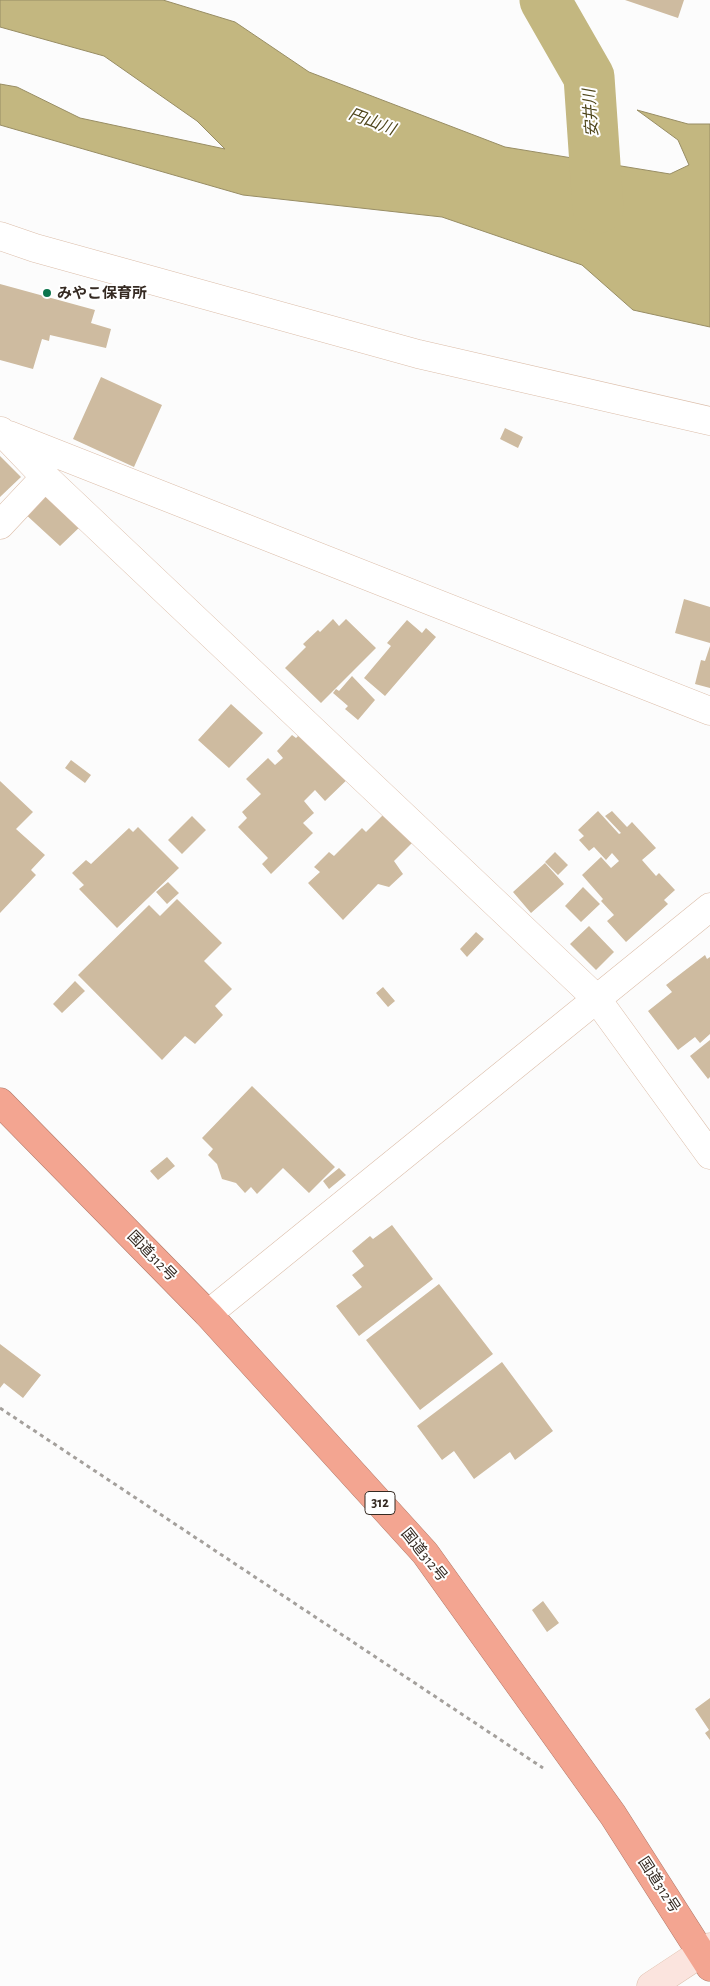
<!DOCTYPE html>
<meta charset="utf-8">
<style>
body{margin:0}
canvas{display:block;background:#fcfcfc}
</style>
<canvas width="710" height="1986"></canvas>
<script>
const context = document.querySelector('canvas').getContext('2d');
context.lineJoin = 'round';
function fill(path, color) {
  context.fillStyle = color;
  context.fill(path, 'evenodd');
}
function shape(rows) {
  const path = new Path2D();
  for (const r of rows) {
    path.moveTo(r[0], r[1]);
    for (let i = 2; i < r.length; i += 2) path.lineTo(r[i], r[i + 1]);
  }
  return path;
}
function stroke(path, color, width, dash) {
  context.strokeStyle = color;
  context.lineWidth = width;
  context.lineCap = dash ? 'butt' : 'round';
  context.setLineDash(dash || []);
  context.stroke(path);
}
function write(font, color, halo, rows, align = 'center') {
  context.font = font + ' "Alegreya Sans","Noto Sans JP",sans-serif';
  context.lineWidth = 4;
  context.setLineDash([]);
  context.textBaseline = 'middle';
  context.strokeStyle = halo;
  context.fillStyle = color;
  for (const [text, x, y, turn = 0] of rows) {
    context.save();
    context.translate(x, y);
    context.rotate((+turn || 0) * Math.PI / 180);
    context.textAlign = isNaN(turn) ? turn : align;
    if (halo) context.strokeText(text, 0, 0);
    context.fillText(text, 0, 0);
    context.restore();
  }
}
const water = shape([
 [0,0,163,0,235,22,309,72,505,147,670,174,689,165,678,140,637,110,688,124,710,124,710,327,633,310,582,265,442,217,243,195,0,125,0,84,17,87,80,118,225,149,197,121,104,56,0,27,0,0]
]);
fill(water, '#c3b780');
stroke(water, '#988d64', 1);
stroke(shape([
 [545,0,589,77,598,208]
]), '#c3b780', 51);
fill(shape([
 [625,0,684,0,678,18],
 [0,284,95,310,91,323,111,329,106,348,50,335,49,341,42,339,33,369,0,360],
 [101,377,162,405,134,467,73,439],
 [505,428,523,437,518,448,500,439],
 [0,456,21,477,0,497],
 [48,486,84,523,60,546,23,512],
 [684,599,710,607,710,643,675,633],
 [333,619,339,626,346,619,376,648,321,703,285,668,306,647,303,644,318,630,320,632],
 [407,620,422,633,426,628,436,637,385,696,364,678,391,646,387,643],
 [710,646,710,688,695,684,701,660,705,661],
 [352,676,375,700,358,720,345,709,348,706,333,693,336,689,339,691],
 [231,704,263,733,229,768,198,740],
 [301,733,353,774,325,801,315,790,304,801,314,813,303,823,313,833,271,874,262,864,268,858,238,827,247,818,242,812,261,794,246,779,268,758,275,765,283,758,277,751,292,735,296,738],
 [71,760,91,775,85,783,65,768],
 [0,781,33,812,16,829,45,855,31,870,36,875,0,913],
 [389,809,417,838,394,861,403,874,389,887,378,884,343,920,308,883,320,872,314,867,329,852,334,856,362,828,366,832],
 [598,811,619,834,621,833,605,816,612,811,627,827,632,822,656,848,642,860,656,876,659,873,675,890,664,900,668,904,626,942,607,921,614,915,601,901,603,899,582,875,601,857,611,868,619,861,612,853,606,860,594,847,589,851,579,840,584,836,578,830],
 [192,816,206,830,182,854,168,840],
 [138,827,179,868,117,928,79,889,84,885,72,873,86,860,91,864,129,828,133,832],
 [555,852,568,865,558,875,545,862],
 [545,863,564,884,531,913,513,892],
 [168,882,179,893,167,904,156,892],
 [583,887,600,904,581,922,565,906],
 [177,899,222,943,204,961,232,989,215,1006,223,1015,195,1044,185,1036,162,1060,78,975,149,905,160,916],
 [589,926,614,952,596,970,570,944],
 [476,932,484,939,467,957,460,949],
 [705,955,707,959,710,957,710,1034,700,1043,695,1037,678,1050,648,1011,672,992,666,985],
 [75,981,85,991,62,1013,53,1004],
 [383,987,395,1001,388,1007,376,993],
 [710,1040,710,1077,708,1079,690,1056],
 [252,1086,335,1167,309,1193,283,1168,257,1194,251,1187,245,1193,236,1183,222,1179,217,1164,208,1155,213,1149,202,1138],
 [167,1157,175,1166,158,1180,150,1171],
 [339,1168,346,1175,329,1189,323,1181],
 [392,1225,433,1279,359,1336,336,1306,362,1287,352,1275,364,1266,352,1251,370,1236,373,1239],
 [439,1284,493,1354,420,1410,366,1340],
 [0,1344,41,1375,23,1398,4,1383,0,1388],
 [502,1362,553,1431,515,1460,510,1452,474,1479,454,1451,442,1460,417,1426],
 [543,1601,559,1623,547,1632,532,1610],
 [710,1698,710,1740,705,1733,709,1730,695,1709]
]), '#cebba0');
const street = shape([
 [0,236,35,248,418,354,710,421],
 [1,431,45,477,596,998,710,1155],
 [9,435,710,711],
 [0,525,45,477],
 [208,1314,710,907]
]);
const secondary = shape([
 [651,1986,710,1947]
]);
const highway = shape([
 [0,1102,208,1314,425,1553,613,1815,710,1967]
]);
stroke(street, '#dcbeaa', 29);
stroke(secondary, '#dcbeaa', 29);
stroke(highway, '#b07a6a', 29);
stroke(shape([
 [0,1408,543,1768]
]), '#a4a09c', 3, [4, 4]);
stroke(street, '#fff', 28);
stroke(secondary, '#fbe4de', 28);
stroke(highway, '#f3a591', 28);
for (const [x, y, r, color] of [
 [47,293,5,"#0c754d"]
]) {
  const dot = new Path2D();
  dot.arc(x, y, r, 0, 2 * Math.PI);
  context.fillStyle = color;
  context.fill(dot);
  stroke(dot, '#fff', 2);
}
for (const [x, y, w] of [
 [380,1503,30]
]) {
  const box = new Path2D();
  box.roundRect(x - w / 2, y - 11.5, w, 23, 4);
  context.fillStyle = '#fff';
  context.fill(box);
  stroke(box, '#352a22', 1);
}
write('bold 14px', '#352a22', null, [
 ["312",380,1503]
]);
write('bold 15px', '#352a22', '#fff', [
 ["みやこ保育所",57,293]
], 'left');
write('15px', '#352a22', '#fff', [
 ["国道312号",152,1256,46],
 ["国道312号",424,1555,51],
 ["国道312号",659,1885,57]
]);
write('italic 16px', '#4f461b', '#fff', [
 ["安井川",591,113,-94],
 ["円山川",372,122,21]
]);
</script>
